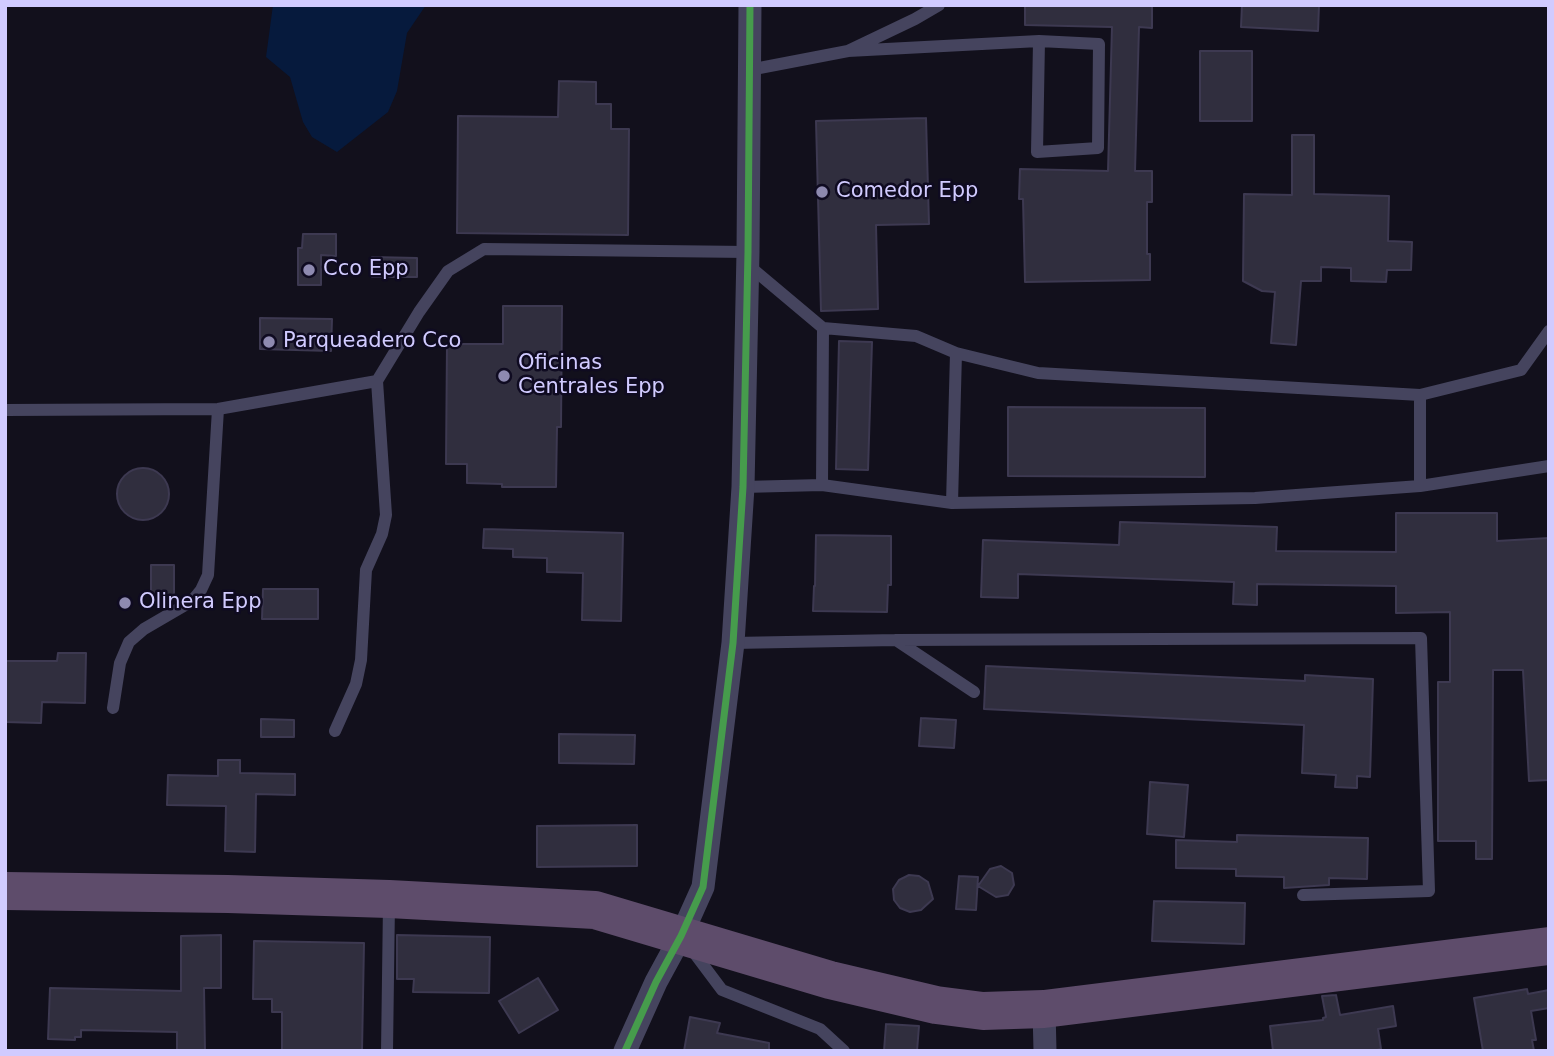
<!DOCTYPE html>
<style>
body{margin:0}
#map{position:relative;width:1554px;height:1056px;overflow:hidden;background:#12101c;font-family:"DejaVu Sans",sans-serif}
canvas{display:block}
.frame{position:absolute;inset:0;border:7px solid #d1cbff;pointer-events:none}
</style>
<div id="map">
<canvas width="1554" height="1056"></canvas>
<div class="frame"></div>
</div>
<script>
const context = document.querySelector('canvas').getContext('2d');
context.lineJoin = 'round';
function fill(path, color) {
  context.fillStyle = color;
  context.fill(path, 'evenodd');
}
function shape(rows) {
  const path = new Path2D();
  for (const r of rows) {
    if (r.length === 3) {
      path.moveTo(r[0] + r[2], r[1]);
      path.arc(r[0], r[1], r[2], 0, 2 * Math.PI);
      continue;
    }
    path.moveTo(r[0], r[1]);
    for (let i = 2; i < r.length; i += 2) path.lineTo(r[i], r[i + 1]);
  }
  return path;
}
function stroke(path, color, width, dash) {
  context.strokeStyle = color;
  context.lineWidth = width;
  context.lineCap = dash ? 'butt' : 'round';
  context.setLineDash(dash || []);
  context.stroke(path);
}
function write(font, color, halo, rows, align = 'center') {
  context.font = font + ' "DejaVu Sans",sans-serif';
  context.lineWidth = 5;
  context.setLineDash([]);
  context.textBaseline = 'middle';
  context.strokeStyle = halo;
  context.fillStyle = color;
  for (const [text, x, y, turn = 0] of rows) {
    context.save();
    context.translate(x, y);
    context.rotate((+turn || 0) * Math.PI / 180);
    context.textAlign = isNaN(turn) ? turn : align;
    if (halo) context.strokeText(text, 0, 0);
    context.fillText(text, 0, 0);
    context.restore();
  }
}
fill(shape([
 [273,5,426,5,407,33,397,91,388,112,337,152,312,137,303,122,290,77,266,57]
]), '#061a3d');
const building = shape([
 [1025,5,1152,5,1152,28,1139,27,1135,171,1152,171,1152,202,1147,202,1147,254,1150,254,1150,280,1025,282,1023,199,1019,199,1020,169,1108,171,1112,27,1025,25,1025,5],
 [1242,5,1319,5,1318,31,1241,27,1242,5],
 [1200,51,1252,51,1252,121,1200,121,1200,51],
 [559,81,596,82,596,104,611,104,611,129,629,129,628,235,457,233,458,116,558,117,559,81],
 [926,118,929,224,876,225,878,309,821,311,816,121,926,118],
 [1292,135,1314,135,1314,194,1389,196,1388,241,1412,242,1411,270,1387,270,1386,282,1351,281,1351,268,1321,267,1321,281,1301,281,1296,345,1271,343,1275,292,1262,291,1243,281,1244,194,1292,195,1292,135],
 [303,234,336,234,336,256,321,255,321,285,298,285,298,248,302,248,303,234],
 [372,257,417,258,417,277,372,277,372,257],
 [503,306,562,306,561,427,557,427,556,487,502,487,502,484,467,483,467,464,446,464,447,344,503,344,503,306],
 [260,318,332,319,331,351,260,349,260,318],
 [839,341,872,342,868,470,836,469,839,341],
 [1008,407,1205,408,1205,477,1008,476,1008,407],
 [143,494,26],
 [1396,513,1497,513,1497,541,1549,538,1549,780,1529,781,1523,670,1493,670,1492,859,1476,859,1476,841,1438,841,1438,682,1450,682,1450,612,1396,613,1396,586,1257,584,1257,605,1233,604,1234,582,1018,574,1018,598,981,597,983,540,1119,545,1120,522,1277,527,1276,551,1396,552,1396,513],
 [484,529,623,533,621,621,582,620,583,573,547,572,547,558,513,557,513,549,483,548,484,529],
 [816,535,891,536,891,585,888,585,887,612,813,611,814,586,815,586,816,535],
 [151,565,174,565,174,596,151,596,151,565],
 [263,589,318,589,318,619,262,619,263,589],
 [58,653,86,653,85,703,42,702,41,723,5,722,5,661,57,661,58,653],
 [986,666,1305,681,1305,675,1373,679,1370,777,1357,776,1357,788,1335,787,1336,775,1302,773,1304,725,984,709,986,666],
 [921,718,956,720,954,748,919,746,921,718],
 [261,719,294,720,294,737,261,737,261,719],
 [559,734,635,735,634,764,559,763,559,734],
 [218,760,240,760,240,773,295,774,295,795,256,794,255,852,225,851,226,806,167,805,168,775,218,776,218,760],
 [1150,782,1188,785,1184,837,1147,834,1150,782],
 [637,825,637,866,537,867,537,826,637,825],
 [1237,835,1368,838,1367,879,1329,878,1329,885,1284,888,1284,877,1236,876,1236,869,1176,868,1176,840,1237,842,1237,835],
 [1001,866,1012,873,1014,885,1008,895,996,897,978,886,990,869,1001,866],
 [909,875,919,876,928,882,933,899,921,910,910,912,900,908,894,900,893,889,899,880,909,875],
 [959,876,978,877,976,910,956,909,959,876],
 [1154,901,1245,903,1244,944,1152,941,1154,901],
 [221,935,221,988,204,988,205,1051,177,1051,177,1032,81,1030,81,1037,75,1037,75,1040,48,1039,50,988,181,991,181,936,221,935],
 [397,935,490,937,489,993,413,992,414,979,397,979,397,935],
 [254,941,364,943,362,1051,282,1051,282,1012,272,1012,272,999,253,999,254,941],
 [538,978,558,1010,519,1033,499,1001,538,978],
 [1527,989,1528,994,1549,990,1549,1008,1531,1011,1536,1040,1532,1040,1534,1051,1483,1051,1474,998,1527,989],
 [1336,995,1340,1015,1393,1006,1396,1026,1378,1029,1381,1049,1373,1051,1273,1051,1270,1026,1323,1020,1323,1018,1326,1017,1322,996,1336,995],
 [690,1017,720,1023,717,1033,769,1043,769,1051,684,1051,690,1017],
 [886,1024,919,1026,917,1051,884,1051,886,1024]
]);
fill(building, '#302e3e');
stroke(building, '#3d3951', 2);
stroke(shape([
 [848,51,1039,41,1099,44,1098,148,1037,152,1039,41],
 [749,70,848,51,915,19,939,5],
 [1420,395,1521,370,1549,331],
 [5,410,218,409,377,381,419,312,448,271,484,249,748,252],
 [822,485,823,328],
 [1420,486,1549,466],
 [743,487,822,485,952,503,1255,498,1420,486,1420,395,1038,373,956,353,916,336,823,328,748,265],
 [952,503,956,353],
 [896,640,974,692],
 [733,643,896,640,1421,638,1429,891,1303,895],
 [113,708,120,663,129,642,144,629,192,601,201,590,208,575,218,409],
 [335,731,356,684,361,660,366,570,382,534,386,515,377,381],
 [692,950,722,990,820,1029,844,1051],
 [387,1051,389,903]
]), '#45445e', 12);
stroke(shape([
 [1044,1009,1045,1051],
 [625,1051,656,982,681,936,703,887,733,643,743,487,748,252,750,5]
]), '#45445e', 23);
stroke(shape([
 [5,891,228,894,389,899,595,910,830,980,936,1005,983,1011,1044,1009,1549,946]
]), '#5e4c6b', 38);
stroke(shape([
 [625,1051,656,982,681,936,703,887,733,643,743,487,748,252,750,5]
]), '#469c4c', 7);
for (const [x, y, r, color] of [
 [822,192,7,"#8e8ab0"],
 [309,270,7,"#8e8ab0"],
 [269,342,7,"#8e8ab0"],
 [504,376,7,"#8e8ab0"],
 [125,603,7,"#8e8ab0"]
]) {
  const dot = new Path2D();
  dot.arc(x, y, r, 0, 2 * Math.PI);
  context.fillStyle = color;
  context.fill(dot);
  stroke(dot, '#0f0b21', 2.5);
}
write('21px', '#d1cbff', '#0f0b21', [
 ["Comedor Epp",836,192],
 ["Cco Epp",323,270],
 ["Parqueadero Cco",283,342],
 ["Oficinas",518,364],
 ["Centrales Epp",518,388],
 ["Olinera Epp",139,603]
], 'left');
</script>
